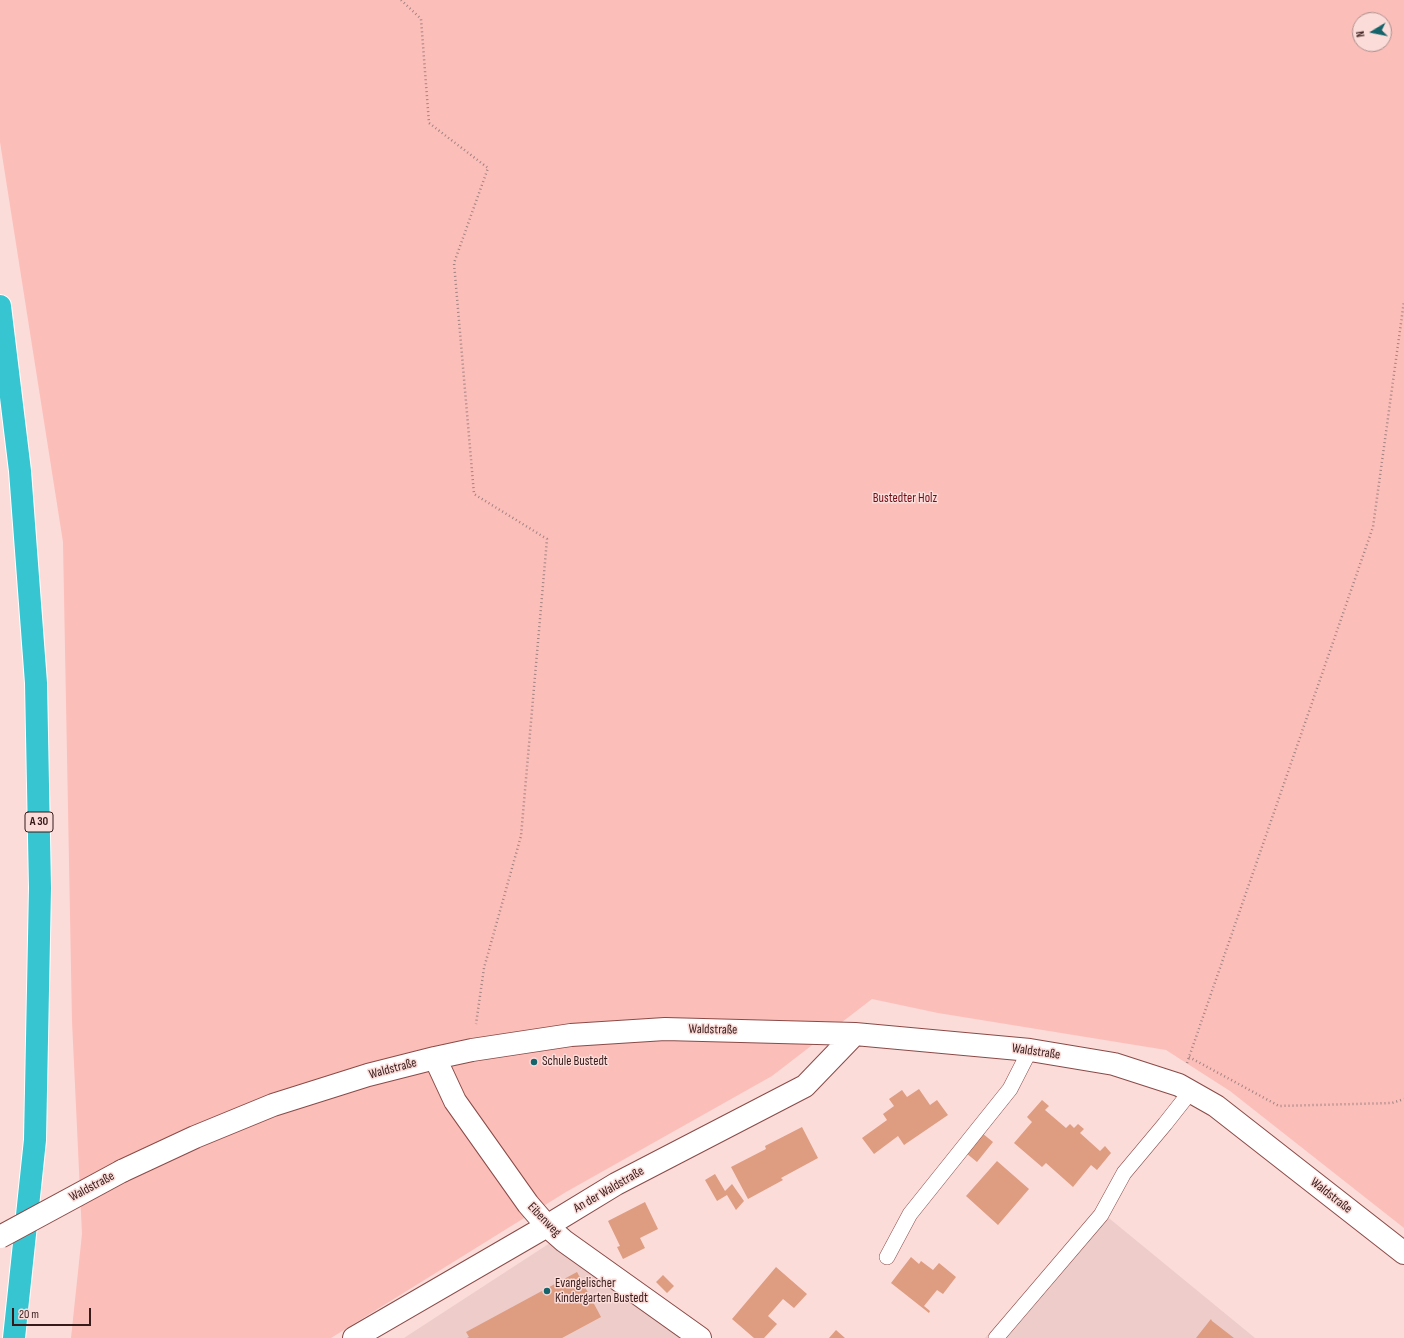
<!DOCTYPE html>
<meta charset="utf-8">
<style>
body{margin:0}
#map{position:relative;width:1404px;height:1338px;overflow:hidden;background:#fbdcd9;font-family:"Sofia Sans Condensed",sans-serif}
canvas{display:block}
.north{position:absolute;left:1352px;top:12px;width:40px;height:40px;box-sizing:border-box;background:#fbdcd9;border:1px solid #ad8f8d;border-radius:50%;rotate:260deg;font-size:11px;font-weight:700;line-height:16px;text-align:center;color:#371b1a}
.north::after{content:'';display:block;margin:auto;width:14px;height:18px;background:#16646b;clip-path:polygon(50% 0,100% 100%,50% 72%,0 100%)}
.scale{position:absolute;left:12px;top:1308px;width:79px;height:18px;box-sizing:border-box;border:2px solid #371b1a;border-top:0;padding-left:5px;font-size:12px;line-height:14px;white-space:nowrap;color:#371b1a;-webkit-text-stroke:3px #fbdcd9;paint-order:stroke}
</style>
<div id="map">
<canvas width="1404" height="1338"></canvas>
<div class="north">N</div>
<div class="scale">20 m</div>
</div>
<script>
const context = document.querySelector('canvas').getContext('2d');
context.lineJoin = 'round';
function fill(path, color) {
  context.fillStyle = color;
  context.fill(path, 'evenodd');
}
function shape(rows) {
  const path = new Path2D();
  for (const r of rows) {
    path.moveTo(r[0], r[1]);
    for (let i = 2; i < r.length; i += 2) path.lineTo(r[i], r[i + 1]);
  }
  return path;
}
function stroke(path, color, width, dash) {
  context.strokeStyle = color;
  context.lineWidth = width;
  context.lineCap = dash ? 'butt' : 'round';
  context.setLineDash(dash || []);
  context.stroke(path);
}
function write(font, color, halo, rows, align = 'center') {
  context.font = font + ' "Sofia Sans Condensed",sans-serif';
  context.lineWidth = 3;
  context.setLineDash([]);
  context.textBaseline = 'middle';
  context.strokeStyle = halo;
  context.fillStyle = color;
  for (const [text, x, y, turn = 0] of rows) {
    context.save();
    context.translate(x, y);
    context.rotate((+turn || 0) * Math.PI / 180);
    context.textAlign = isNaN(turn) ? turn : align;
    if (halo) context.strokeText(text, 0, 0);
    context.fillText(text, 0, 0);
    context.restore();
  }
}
fill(shape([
 [1099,1210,1255,1338,985,1338],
 [550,1243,683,1338,404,1338]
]), '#edccc9');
fill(shape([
 [0,0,1404,0,1404,1228,1230,1091,1166,1050,938,1013,872,999,772,1076,566,1192,331,1338,71,1338,82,1234,72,1021,63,542,0,142],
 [1360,20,1384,20,1384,44,1360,44]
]), '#fcbeb9');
fill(shape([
 [919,1089,930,1105,937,1100,948,1115,904,1145,898,1136,874,1154,862,1138,887,1120,883,1114,894,1106,889,1099,902,1090,907,1097],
 [1042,1100,1049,1106,1045,1110,1066,1128,1070,1124,1074,1128,1078,1124,1084,1129,1080,1133,1100,1151,1105,1146,1111,1153,1097,1170,1091,1165,1073,1187,1046,1163,1042,1167,1014,1143,1032,1122,1027,1117],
 [802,1127,818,1158,781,1178,783,1180,748,1199,731,1167,766,1149,765,1146],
 [982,1133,993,1142,977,1162,966,1153],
 [997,1161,1029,1189,998,1225,966,1196],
 [715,1174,725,1191,732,1184,744,1201,736,1210,727,1195,717,1201,705,1180],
 [645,1202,658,1229,640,1238,645,1248,623,1259,617,1247,620,1246,608,1221],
 [911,1257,919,1264,921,1261,933,1270,939,1263,956,1277,943,1294,937,1290,924,1306,930,1311,929,1313,891,1283],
 [776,1267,807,1294,794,1308,783,1299,768,1316,777,1324,764,1338,754,1338,732,1319],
 [577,1272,601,1317,562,1338,467,1338,469,1337,466,1332],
 [663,1275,674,1286,667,1293,656,1282],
 [1211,1319,1212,1321,1234,1338,1196,1338],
 [836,1330,845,1338,829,1338]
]), '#de9c81');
const lane = shape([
 [887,1257,910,1214,1010,1089,1030,1050],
 [996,1338,1101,1215,1124,1173,1165,1124,1191,1091]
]);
const street = shape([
 [435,1058,455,1101,528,1204,547,1226,564,1241,700,1338],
 [122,1171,195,1137,273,1105,368,1075,435,1058,472,1050,571,1035,665,1029,855,1034,1030,1050,1114,1064,1179,1085,1216,1106,1404,1253],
 [354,1338,547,1226,616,1184,805,1086,855,1034]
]);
const highway = shape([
 [0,306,20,471,36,683,40,888,35,1140,14,1338]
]);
stroke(lane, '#8a4a47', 16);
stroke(street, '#8a4a47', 24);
stroke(highway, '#fff', 24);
stroke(shape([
 [401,0,421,19,429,123,488,168,454,263,474,494,547,539,521,836,484,968,476,1024],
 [1189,1057,1279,1106,1392,1103,1404,1099],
 [1187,1063,1373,527,1404,301]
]), '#a08381', 2.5, [1, 3]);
stroke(lane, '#fff', 15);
stroke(street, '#fff', 22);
stroke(highway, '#37c5d1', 22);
const streetBridge = shape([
 [0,1237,122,1171]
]);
stroke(streetBridge, '#8a4a47', 24, []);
stroke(streetBridge, '#fff', 22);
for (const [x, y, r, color] of [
 [534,1062,4,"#16646b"],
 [547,1291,4,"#16646b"]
]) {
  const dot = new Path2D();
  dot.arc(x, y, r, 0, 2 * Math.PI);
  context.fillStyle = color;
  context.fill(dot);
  stroke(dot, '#fbdcd9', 1.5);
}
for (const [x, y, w] of [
 [39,822,28]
]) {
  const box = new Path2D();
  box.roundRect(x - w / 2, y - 10, w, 20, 3);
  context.fillStyle = '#fbdcd9';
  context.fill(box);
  stroke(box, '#371b1a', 1);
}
write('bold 12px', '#371b1a', null, [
 ["A 30",39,822]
]);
write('13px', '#730a15', '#fbdcd9', [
 ["Bustedter Holz",905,499]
]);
write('13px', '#371b1a', '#fbdcd9', [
 ["Waldstraße",713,1030,1],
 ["Waldstraße",1036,1052,8],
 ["Waldstraße",393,1069,-15],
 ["Waldstraße",92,1187,-28],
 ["An der Waldstraße",609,1190,-30],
 ["Waldstraße",1331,1196,38],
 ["Eibenweg",544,1220,46]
]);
write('13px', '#371b1a', '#fbdcd9', [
 ["Schule Bustedt",542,1062],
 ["Evangelischer",555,1284],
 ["Kindergarten Bustedt",555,1299]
], 'left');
</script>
